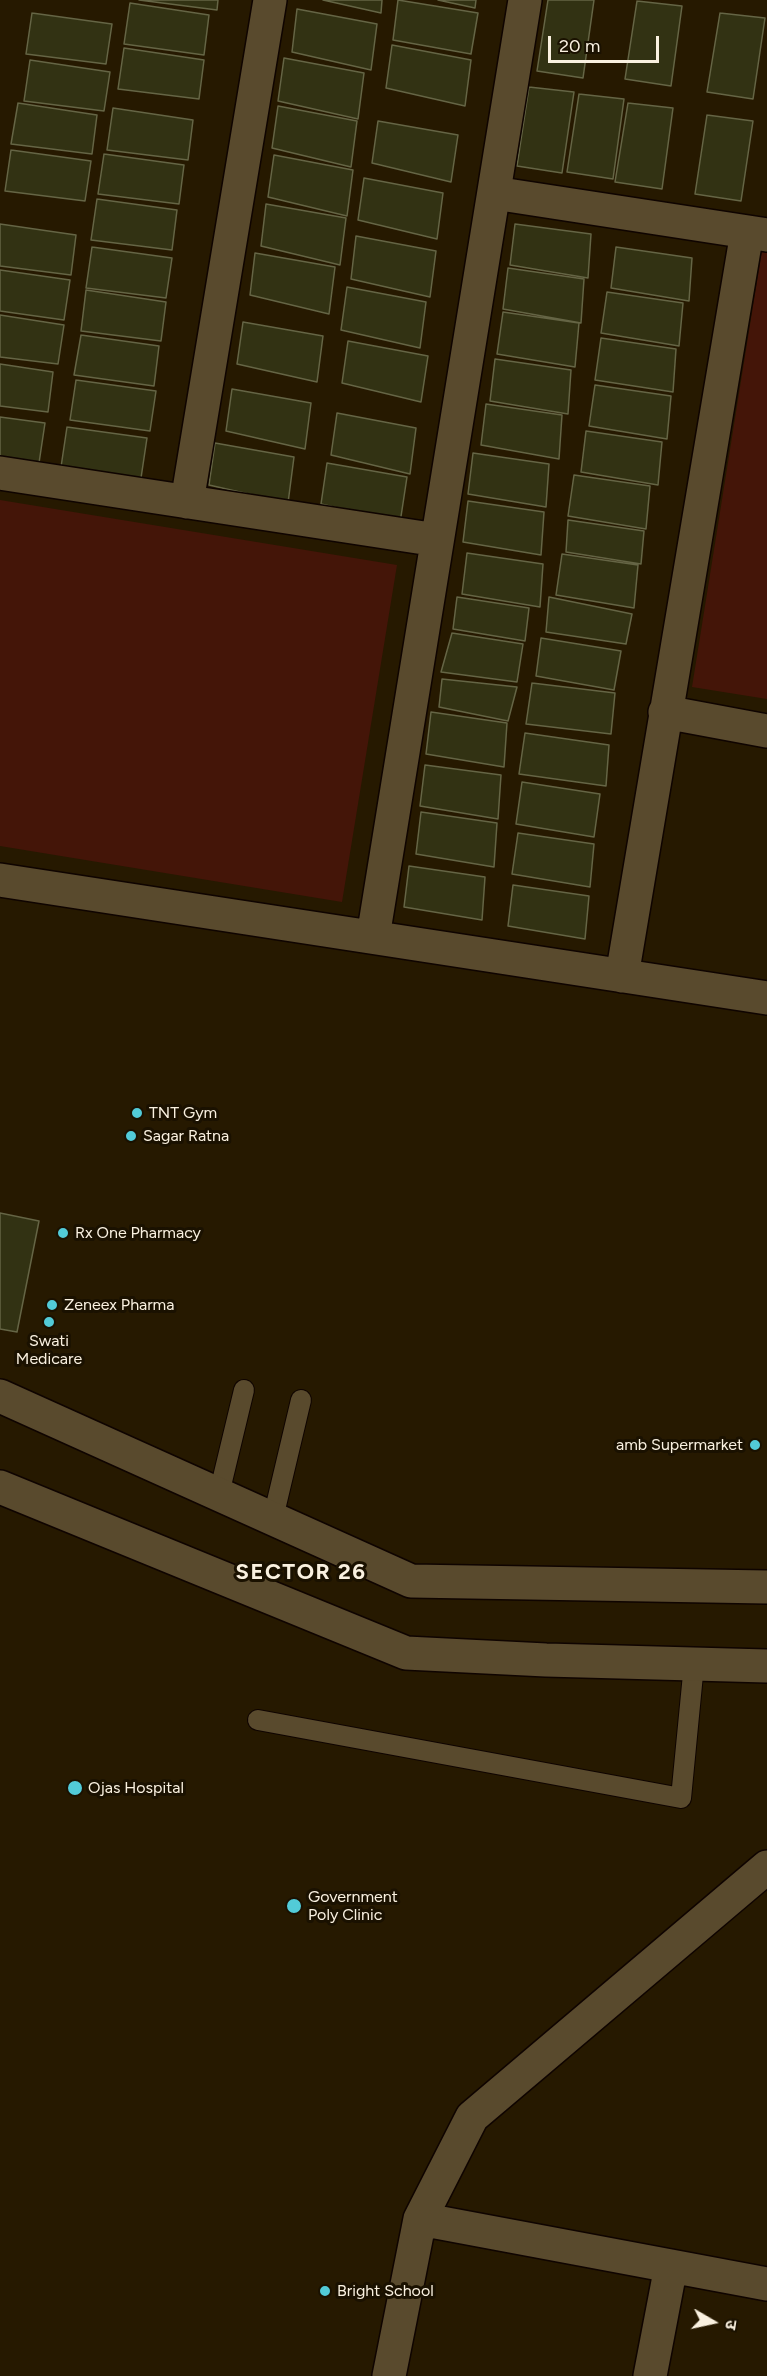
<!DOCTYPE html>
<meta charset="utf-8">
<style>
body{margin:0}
#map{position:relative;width:767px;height:2376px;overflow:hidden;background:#261900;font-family:Figtree,"Noto Sans Devanagari",sans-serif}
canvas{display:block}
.north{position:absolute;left:683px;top:2292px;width:60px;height:60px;-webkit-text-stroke:4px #1a1100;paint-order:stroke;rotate:99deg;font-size:16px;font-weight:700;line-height:24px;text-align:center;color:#faf1e0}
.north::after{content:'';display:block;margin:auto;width:21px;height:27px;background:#faf1e0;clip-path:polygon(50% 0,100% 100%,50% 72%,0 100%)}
.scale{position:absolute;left:548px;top:36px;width:111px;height:27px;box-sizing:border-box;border:3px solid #faf1e0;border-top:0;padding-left:8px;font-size:18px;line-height:21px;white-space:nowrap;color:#faf1e0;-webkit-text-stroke:4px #1a1100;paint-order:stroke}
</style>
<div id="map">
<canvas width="767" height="2376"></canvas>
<div class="north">उ</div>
<div class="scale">20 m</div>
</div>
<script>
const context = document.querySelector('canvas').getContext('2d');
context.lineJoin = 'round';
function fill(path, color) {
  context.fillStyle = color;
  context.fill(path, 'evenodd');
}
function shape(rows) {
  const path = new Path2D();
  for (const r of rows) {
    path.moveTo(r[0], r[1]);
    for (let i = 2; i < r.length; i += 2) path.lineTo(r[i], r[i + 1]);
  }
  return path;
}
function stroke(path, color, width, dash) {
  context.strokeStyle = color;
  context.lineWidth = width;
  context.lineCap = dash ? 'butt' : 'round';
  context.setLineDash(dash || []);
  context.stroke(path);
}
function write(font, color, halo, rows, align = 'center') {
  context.font = font + ' Figtree,sans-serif';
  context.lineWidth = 6;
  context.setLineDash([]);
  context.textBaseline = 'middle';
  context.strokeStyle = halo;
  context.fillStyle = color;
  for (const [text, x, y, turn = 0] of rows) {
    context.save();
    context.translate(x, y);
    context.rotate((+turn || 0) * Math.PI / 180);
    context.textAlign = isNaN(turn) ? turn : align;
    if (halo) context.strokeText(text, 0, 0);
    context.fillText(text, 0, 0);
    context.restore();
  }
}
fill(shape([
 [762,250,767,251,767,699,692,687],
 [0,500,397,565,342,902,0,846]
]), '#441508');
const building = shape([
 [139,0,218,0,217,10,139,0],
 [323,0,382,0,381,13,323,0],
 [398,0,478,13,471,54,393,40,398,0],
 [438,0,476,0,475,8,438,0],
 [548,0,594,0,583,78,537,71,548,0],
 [637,1,682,6,671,86,625,79,637,1],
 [130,3,209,15,204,55,124,44,130,3],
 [297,9,377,24,371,70,292,52,297,9],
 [32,13,112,24,106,64,26,54,32,13],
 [720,13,765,18,753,99,707,92,720,13],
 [392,45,471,60,465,106,386,88,392,45],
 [124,48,204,60,199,99,118,89,124,48],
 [284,58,364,73,358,119,278,101,284,58],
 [30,60,110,72,104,111,24,101,30,60],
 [529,87,574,92,562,173,517,166,529,87],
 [579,94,624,99,613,179,567,172,579,94],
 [18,103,97,115,92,154,11,144,18,103],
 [628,103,673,108,662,189,615,182,628,103],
 [278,106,357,121,351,167,272,148,278,106],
 [113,108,193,120,188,160,107,150,113,108],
 [707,115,753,121,741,201,695,194,707,115],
 [378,121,458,135,451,182,372,163,378,121],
 [11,150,91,161,85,201,5,191,11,150],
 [104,154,184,165,179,204,98,194,104,154],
 [274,155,353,170,347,216,268,197,274,155],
 [364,178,443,193,437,239,358,220,364,178],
 [97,199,177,210,172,250,91,240,97,199],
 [266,204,346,218,340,265,261,246,266,204],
 [0,224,76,235,71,275,0,266,0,224],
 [515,224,591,234,588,278,510,265,515,224],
 [356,236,436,251,430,297,351,279,356,236],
 [92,247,172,258,166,298,86,288,92,247],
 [616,247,692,258,689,301,611,288,616,247],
 [255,253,335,267,329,314,250,295,255,253],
 [508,268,584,279,581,323,503,309,508,268],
 [0,270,70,280,64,320,0,311,0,270],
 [347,287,426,302,420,348,341,330,347,287],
 [86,290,166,302,161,341,81,331,86,290],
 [607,292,683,303,679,346,601,333,607,292],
 [503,312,579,323,575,367,497,354,503,312],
 [0,315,64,325,58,364,0,357,0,315],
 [243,322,323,336,317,382,237,364,243,322],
 [81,335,159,346,154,386,74,375,81,335],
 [601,338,676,349,673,392,595,380,601,338],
 [348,341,428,356,421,402,342,383,348,341],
 [495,359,571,370,568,414,490,401,495,359],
 [0,364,53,372,48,412,0,406,0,364],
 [76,380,156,391,150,431,70,420,76,380],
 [595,385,671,396,667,439,589,426,595,385],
 [232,389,311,403,305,449,226,431,232,389],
 [486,404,562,415,559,459,481,445,486,404],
 [337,413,416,428,410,474,331,455,337,413],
 [0,417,45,423,39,463,0,458,0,417],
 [67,427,147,438,141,478,61,467,67,427],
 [586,431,662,442,658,485,581,472,586,431],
 [215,443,294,457,288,503,209,485,215,443],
 [473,453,549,464,546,507,468,494,473,453],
 [327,463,407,477,400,523,321,504,327,463],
 [574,475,650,486,646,529,568,516,574,475],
 [468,501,544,512,541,555,463,542,468,501],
 [568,520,644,531,641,564,566,552,568,520],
 [467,553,543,564,540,607,462,594,467,553],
 [562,554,638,565,634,608,556,595,562,554],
 [457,597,529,608,525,641,453,629,457,597],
 [549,597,632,614,626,644,546,632,549,597],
 [452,633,523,644,517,682,441,672,452,633],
 [541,638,621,651,614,690,536,676,541,638],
 [442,679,517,687,508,721,439,707,442,679],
 [532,683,615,693,611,734,526,724,532,683],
 [431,712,507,723,504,767,426,754,431,712],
 [525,733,609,745,606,786,519,774,525,733],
 [425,765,501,775,498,819,420,806,425,765],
 [522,782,600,794,594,837,516,824,522,782],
 [421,812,497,823,494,867,416,854,421,812],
 [518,833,594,844,590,887,512,874,518,833],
 [409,866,485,877,482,920,404,907,409,866],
 [513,885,589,896,585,939,508,926,513,885],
 [0,1213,39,1221,17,1332,0,1329,0,1213]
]);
fill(building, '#323213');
stroke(building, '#656545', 1.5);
const service = shape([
 [219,1494,244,1390],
 [273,1518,301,1400],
 [258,1720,681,1798,694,1664]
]);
const minor = shape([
 [494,193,767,235],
 [0,473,437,540],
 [187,502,270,0],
 [665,712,767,731],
 [0,880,767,998],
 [373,937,525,0],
 [622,976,747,232],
 [420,2219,767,2284],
 [389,2376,420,2219,472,2117,767,1867],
 [650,2376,671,2266]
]);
const tertiary = shape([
 [0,1396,411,1581,767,1587],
 [0,1487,406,1653,546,1660,767,1666]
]);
stroke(service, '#0f0400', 22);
stroke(minor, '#0f0400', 36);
stroke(tertiary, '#0f0400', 36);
stroke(service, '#594a2d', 20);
stroke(minor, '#594a2d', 33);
stroke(tertiary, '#594a2d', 33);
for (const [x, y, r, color] of [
 [137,1113,6,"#52cbd8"],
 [131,1136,6,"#52cbd8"],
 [63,1233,6,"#52cbd8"],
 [52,1305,6,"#52cbd8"],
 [49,1322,6,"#52cbd8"],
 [755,1445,6,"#52cbd8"],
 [75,1788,8,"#52cbd8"],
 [294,1906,8,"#52cbd8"],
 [325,2291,6,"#52cbd8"]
]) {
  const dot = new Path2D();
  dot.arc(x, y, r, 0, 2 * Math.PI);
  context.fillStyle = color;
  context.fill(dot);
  stroke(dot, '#1a1100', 2);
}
write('16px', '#faf1e0', '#1a1100', [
 ["TNT Gym",149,1113],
 ["Sagar Ratna",143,1136],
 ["Rx One Pharmacy",75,1233],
 ["Zeneex Pharma",64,1305],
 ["Swati",49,1341,"center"],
 ["Medicare",49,1359,"center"],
 ["amb Supermarket",743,1445,"right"],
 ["Ojas Hospital",88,1788],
 ["Government",308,1897],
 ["Poly Clinic",308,1915],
 ["Bright School",337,2291]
], 'left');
context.letterSpacing = '1.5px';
write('bold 22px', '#faf1e0', '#1a1100', [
 ["SECTOR 26",301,1573]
]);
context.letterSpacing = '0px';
</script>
